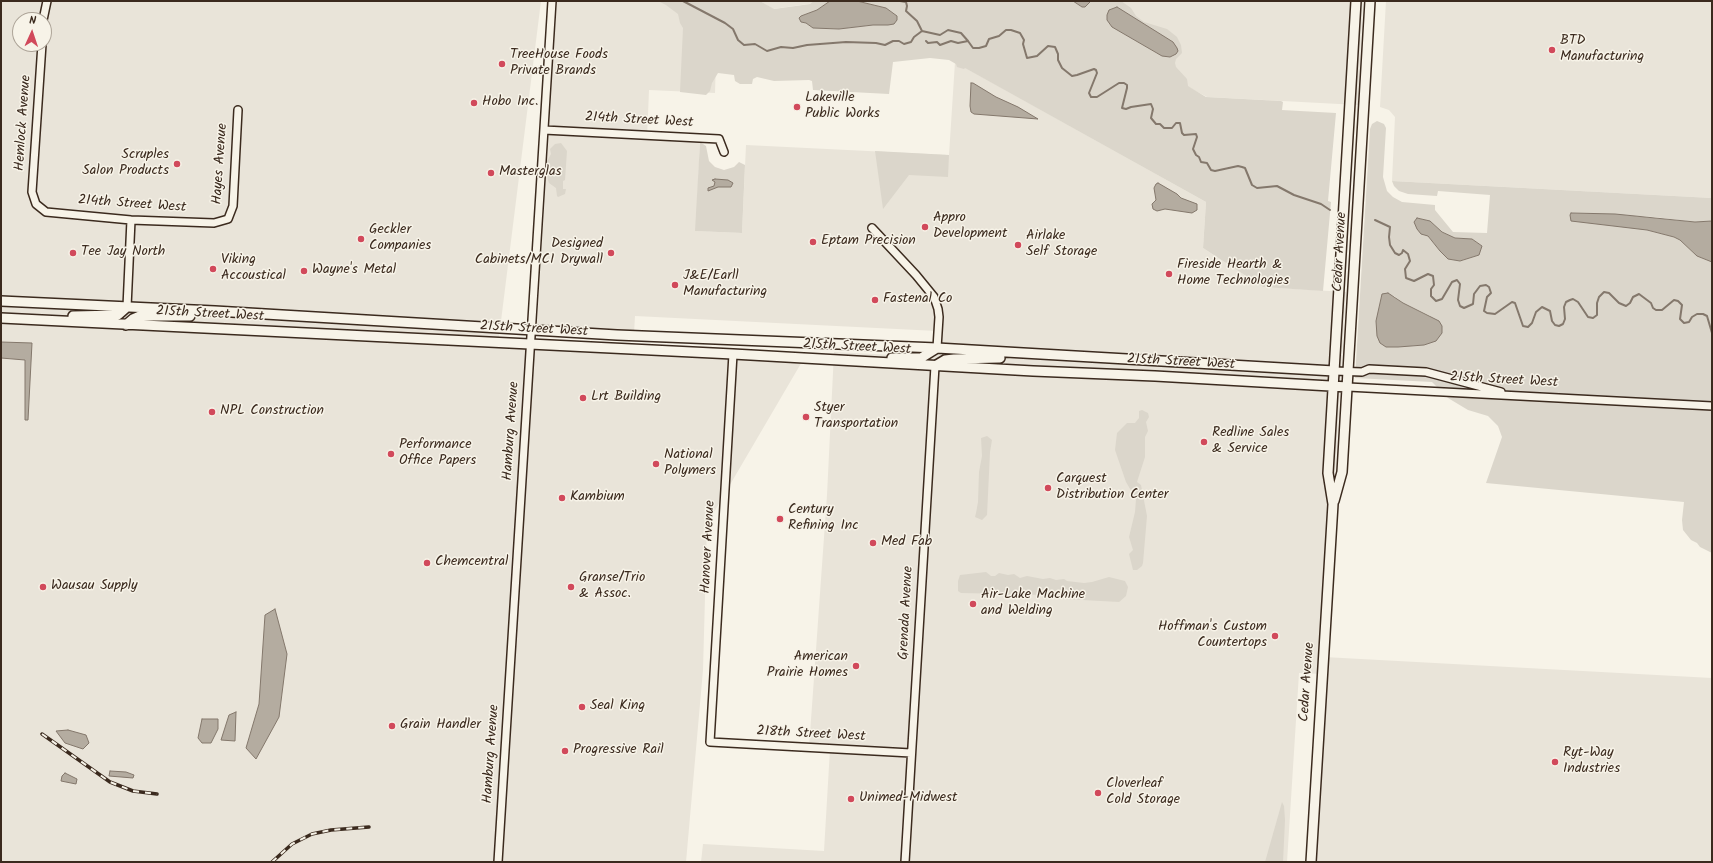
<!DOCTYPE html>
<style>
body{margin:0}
#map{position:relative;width:1713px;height:863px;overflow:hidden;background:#f7f3e8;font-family:Kalam,sans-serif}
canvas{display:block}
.frame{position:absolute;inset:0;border:2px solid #3b2a1e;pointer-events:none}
.north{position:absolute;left:12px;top:12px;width:40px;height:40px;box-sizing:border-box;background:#f7f3e8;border:1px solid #aca397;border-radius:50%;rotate:3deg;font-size:11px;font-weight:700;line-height:16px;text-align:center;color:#3b2a1e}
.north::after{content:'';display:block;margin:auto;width:14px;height:18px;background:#d1495b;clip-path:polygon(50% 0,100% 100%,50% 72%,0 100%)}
</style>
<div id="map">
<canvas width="1713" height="863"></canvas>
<div class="frame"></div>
<div class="north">N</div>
</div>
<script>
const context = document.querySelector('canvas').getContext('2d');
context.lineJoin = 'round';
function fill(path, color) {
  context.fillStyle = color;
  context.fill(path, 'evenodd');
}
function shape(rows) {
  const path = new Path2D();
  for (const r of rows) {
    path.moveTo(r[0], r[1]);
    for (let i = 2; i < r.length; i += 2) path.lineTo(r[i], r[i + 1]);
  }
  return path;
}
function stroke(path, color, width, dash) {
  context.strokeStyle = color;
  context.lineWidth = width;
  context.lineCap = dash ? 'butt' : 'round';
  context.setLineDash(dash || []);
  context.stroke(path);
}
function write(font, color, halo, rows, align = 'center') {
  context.font = font + ' Kalam,sans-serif';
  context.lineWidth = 3;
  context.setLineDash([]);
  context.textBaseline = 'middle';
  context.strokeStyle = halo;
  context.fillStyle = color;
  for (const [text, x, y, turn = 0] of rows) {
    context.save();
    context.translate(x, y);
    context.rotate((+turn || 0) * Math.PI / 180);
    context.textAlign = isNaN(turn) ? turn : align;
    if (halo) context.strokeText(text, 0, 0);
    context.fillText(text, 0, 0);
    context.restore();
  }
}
fill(shape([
 [1,1,541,1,498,345,803,360,707,524,703,670,686,862,1,862],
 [20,20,44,20,44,44,20,44],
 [557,1,664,1,717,26,715,93,649,90,647,139,700,142,696,231,742,233,746,145,949,155,955,62,1206,202,1203,248,1263,287,1346,292,1324,657,1712,678,1712,862,1311,862,1322,674,1299,673,1287,862,701,862,703,844,824,851,830,749,809,748,827,495,834,352,935,357,937,331,635,316,634,333,537,324],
 [760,1,830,1,773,9],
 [1028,1,1363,1,1358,105,1207,97],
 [1386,1,1712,1,1712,198,1392,181,1395,117,1389,110,1380,107]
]), '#e9e4d9');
fill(shape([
 [658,1,760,1,774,9,810,4,814,1,830,1,817,10,801,16,801,22,806,23,813,28,839,29,873,25,882,25,897,20,896,16,886,8,857,1,1073,1,1081,7,1085,7,1091,1,1121,1,1131,8,1136,16,1144,22,1167,29,1177,37,1181,45,1182,53,1176,59,1175,63,1176,67,1187,79,1188,86,1206,97,1281,101,1283,102,1282,110,1336,113,1328,201,1331,202,1323,291,1263,287,1203,248,1206,202,965,68,964,69,957,67,956,64,949,60,930,58,893,62,889,94,813,90,812,81,809,80,774,81,757,77,753,79,752,84,740,84,735,81,734,75,718,73,712,83,710,91,706,95,680,92,683,28,680,23,678,14,666,5],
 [1117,7,1173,42,1173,56,1167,57,1156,53,1112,27,1108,22,1107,15],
 [1377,121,1384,124,1386,128,1383,177,1387,191,1393,197,1402,202,1435,205,1435,210,1453,232,1487,233,1490,195,1438,191,1437,196,1408,194,1399,191,1394,186,1392,181,1712,198,1712,221,1695,222,1654,217,1571,213,1647,230,1674,237,1680,240,1697,256,1712,262,1712,553,1700,547,1697,543,1691,540,1683,530,1682,520,1684,502,1486,483,1502,437,1498,426,1488,416,1468,410,1448,398,1432,382,1355,378,1370,129,1372,124],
 [1417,218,1430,221,1442,232,1455,238,1472,239,1482,246,1479,255,1461,261,1448,259,1440,251,1428,236],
 [1382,294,1394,296,1403,303,1430,316,1424,345,1386,347,1379,308],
 [700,142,706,146,709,161,715,167,724,170,734,167,739,162,745,165,742,233,695,231],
 [561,143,567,151,565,180,563,181,563,189,566,189,565,194,558,197,557,196,556,188,549,183,548,180,546,163,551,154,550,149,555,144],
 [875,151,949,155,948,177,909,175,883,209],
 [1142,410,1148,413,1149,417,1146,422,1148,431,1145,437,1145,457,1137,482,1141,485,1147,516,1143,563,1142,566,1137,570,1133,570,1129,554,1133,550,1129,537,1135,512,1136,499,1126,482,1115,450,1117,433,1127,423,1135,423,1139,418,1139,411],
 [987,436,992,440,990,452,987,515,982,520,975,517,976,513,978,502,979,472,982,456,981,438],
 [986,572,991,576,995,576,999,573,1008,575,1014,574,1020,578,1027,576,1043,579,1050,578,1056,580,1064,579,1067,581,1084,583,1092,582,1109,577,1125,581,1128,587,1126,596,1119,602,1046,598,1040,595,1018,594,1013,596,1005,594,961,593,958,591,958,581,960,575],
 [1282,802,1284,806,1285,820,1283,862,1265,862]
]), '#dbd6cb');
const water = shape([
 [830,1,857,1,886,8,897,16,897,20,894,24,888,25,873,25,839,29,813,28,806,23,801,22,799,18,801,16,817,10,830,1],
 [1073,1,1091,1,1085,7,1082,7,1073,1],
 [1117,7,1173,42,1177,48,1178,51,1176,54,1170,57,1162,56,1112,27,1107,20,1107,15,1109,10,1117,7],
 [971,83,973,83,996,97,1018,107,1038,119,974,114,971,112,970,106,971,83],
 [715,179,728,180,733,183,731,187,718,187,708,191,708,188,714,186,715,182,712,180,715,179],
 [1158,183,1177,194,1181,198,1197,204,1197,210,1192,213,1165,209,1157,211,1153,209,1152,204,1156,200,1154,188,1156,184,1158,183],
 [1571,213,1615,214,1695,222,1712,221,1712,262,1697,256,1680,240,1674,237,1647,230,1571,221,1570,215,1571,213],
 [1417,218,1430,221,1442,232,1455,238,1472,239,1482,246,1479,255,1460,261,1448,259,1440,251,1428,236,1421,234,1417,229,1414,222,1417,218],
 [1388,293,1403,303,1439,321,1442,326,1442,333,1436,341,1424,345,1398,347,1386,347,1380,343,1377,336,1376,321,1382,294,1388,293],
 [1,342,32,343,28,420,25,420,25,360,1,358,1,342],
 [275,609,287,654,279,717,256,759,246,748,259,704,265,615,275,609],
 [236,712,235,741,221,740,229,715,236,712],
 [202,719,218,719,218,729,211,743,202,743,198,738,202,719],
 [68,730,86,735,89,743,83,749,65,743,56,731,68,730],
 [110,771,126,772,134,775,133,778,109,776,110,771],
 [65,773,77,779,76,784,61,781,62,776,65,773]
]);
fill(water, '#b4aca0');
stroke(water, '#84786c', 1);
stroke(shape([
 [683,1,725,23,733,29,738,40,744,45,755,44,767,51,781,47,793,48,807,45,846,42,876,43,885,45,893,41,899,41,904,44,911,42,914,37,922,31],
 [900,1,906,2,907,6,906,11,917,21,922,31],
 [922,31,940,35,948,30,961,33,968,41],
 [926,41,928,43,937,42,940,45,951,41,958,43,968,41,973,48,979,48,986,46,989,39,999,36,1006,30,1011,30,1020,33,1024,40,1023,44,1027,58,1037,56,1048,46,1055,47,1058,54,1058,60,1062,68,1072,76,1077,75,1094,69,1096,70,1097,73,1089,93,1091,97,1097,97,1119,83,1124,83,1127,85,1127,88,1122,108,1126,109,1131,107,1151,104,1153,109,1151,118,1156,124,1160,124,1164,128,1172,128,1176,123,1180,123,1182,133,1184,135,1196,134,1197,137,1193,149,1196,155,1199,157,1201,162,1207,163,1211,170,1215,171,1238,166,1242,167,1245,168,1252,185,1257,188,1277,186,1294,195,1321,204,1330,210],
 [1375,220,1390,227,1389,237,1390,245,1395,253,1399,255,1402,253,1403,250,1408,254,1410,261,1405,269,1406,278,1414,281,1428,274,1433,276,1434,285,1431,289,1431,296,1436,301,1442,299,1452,282,1457,280,1460,284,1458,300,1460,306,1464,308,1473,304,1474,294,1480,286,1486,285,1489,287,1491,293,1487,297,1484,311,1487,313,1495,314,1512,302,1515,303,1523,326,1528,327,1532,323,1536,312,1542,307,1550,311,1552,321,1555,325,1559,326,1563,324,1565,319,1564,307,1566,302,1570,300,1573,299,1578,302,1588,317,1593,318,1597,315,1597,303,1599,297,1604,292,1609,293,1619,303,1626,306,1630,303,1633,297,1639,294,1651,303,1653,308,1656,310,1662,310,1674,300,1678,301,1682,305,1680,319,1684,323,1689,322,1692,317,1697,314,1703,314,1707,316,1712,333]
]), '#84786c', 2);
const minor = shape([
 [43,20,47,1],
 [42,44,32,192,36,204,46,212,131,220,214,223,228,219,233,206,238,110],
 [544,130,719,139,724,152],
 [872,228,916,275,934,297,938,309,939,317,937,348],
 [127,307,131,220],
 [733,354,710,742,911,753],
 [1334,371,1362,372,1369,369,1426,372,1501,392],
 [1348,387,1712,406],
 [498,862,552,1],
 [905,862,935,366]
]);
const major = shape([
 [1,301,215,311,617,335,937,348,1334,371],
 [73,316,118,315,127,307],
 [1,318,733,354,1033,371,1155,376,1348,387],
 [126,325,133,319,140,316,190,316],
 [892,358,921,358,937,348],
 [935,366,945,360,954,359,1000,358],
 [1334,501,1342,472,1370,1],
 [1311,862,1333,504,1328,473,1356,1]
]);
stroke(minor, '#3b2a1e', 10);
stroke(major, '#3b2a1e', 12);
stroke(minor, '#f7f3e8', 7);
stroke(major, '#f7f3e8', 9);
const rail = shape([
 [42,734,110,782,133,791,157,794],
 [272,862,292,844,312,834,331,830,369,827]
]);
stroke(rail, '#3b2a1e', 3.5);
stroke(rail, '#f7f3e8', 2, [6]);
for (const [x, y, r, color] of [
 [1552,50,4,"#d1495b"],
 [502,64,4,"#d1495b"],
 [474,103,4,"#d1495b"],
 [797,107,4,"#d1495b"],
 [177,164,4,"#d1495b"],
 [491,173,4,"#d1495b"],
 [925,227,4,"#d1495b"],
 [361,239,4,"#d1495b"],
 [813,242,4,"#d1495b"],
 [1018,245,4,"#d1495b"],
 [73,253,4,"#d1495b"],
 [611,253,4,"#d1495b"],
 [213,269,4,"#d1495b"],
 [304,271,4,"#d1495b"],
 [1169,274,4,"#d1495b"],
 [675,285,4,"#d1495b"],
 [875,300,4,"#d1495b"],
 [583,398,4,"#d1495b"],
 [212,412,4,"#d1495b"],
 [806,417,4,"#d1495b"],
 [1204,442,4,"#d1495b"],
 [391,454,4,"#d1495b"],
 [656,464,4,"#d1495b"],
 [1048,488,4,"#d1495b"],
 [562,498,4,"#d1495b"],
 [780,519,4,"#d1495b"],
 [873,543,4,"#d1495b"],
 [427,563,4,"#d1495b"],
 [43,587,4,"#d1495b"],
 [571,587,4,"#d1495b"],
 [973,604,4,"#d1495b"],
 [1275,636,4,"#d1495b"],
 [856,666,4,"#d1495b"],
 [582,707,4,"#d1495b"],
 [392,726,4,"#d1495b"],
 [565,751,4,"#d1495b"],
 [1555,762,4,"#d1495b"],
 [1098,793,4,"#d1495b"],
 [851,799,4,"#d1495b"]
]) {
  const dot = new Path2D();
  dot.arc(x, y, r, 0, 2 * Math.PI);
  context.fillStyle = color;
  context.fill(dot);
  stroke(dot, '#f7f3e8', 1.5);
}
write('14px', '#3b2a1e', '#f7f3e8', [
 ["BTD",1560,42],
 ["Manufacturing",1560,58],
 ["TreeHouse Foods",510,56],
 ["Private Brands",510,72],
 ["Lakeville",805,99],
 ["Public Works",805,115],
 ["Hobo Inc.",482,103],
 ["Scruples",169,156,"right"],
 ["Salon Products",169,172,"right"],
 ["Masterglas",499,173],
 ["Appro",933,219],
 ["Development",933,235],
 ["Geckler",369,231],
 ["Companies",369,247],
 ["Airlake",1026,237],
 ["Self Storage",1026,253],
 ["Eptam Precision",821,242],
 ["Designed",603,245,"right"],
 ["Cabinets/MCI Drywall",603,261,"right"],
 ["Tee Jay North",81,253],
 ["Viking",221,261],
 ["Accoustical",221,277],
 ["Fireside Hearth &",1177,266],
 ["Home Technologies",1177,282],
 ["Wayne's Metal",312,271],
 ["J&E/Earll",683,277],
 ["Manufacturing",683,293],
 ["Fastenal Co",883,300],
 ["Lrt Building",591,398],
 ["Styer",814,409],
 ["Transportation",814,425],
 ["NPL Construction",220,412],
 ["Redline Sales",1212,434],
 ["& Service",1212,450],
 ["Performance",399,446],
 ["Office Papers",399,462],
 ["National",664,456],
 ["Polymers",664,472],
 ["Carquest",1056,480],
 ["Distribution Center",1056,496],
 ["Kambium",570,498],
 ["Century",788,511],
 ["Refining Inc",788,527],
 ["Med Fab",881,543],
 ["Chemcentral",435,563],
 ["Granse/Trio",579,579],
 ["& Assoc.",579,595],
 ["Wausau Supply",51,587],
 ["Air-Lake Machine",981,596],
 ["and Welding",981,612],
 ["Hoffman's Custom",1267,628,"right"],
 ["Countertops",1267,644,"right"],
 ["American",848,658,"right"],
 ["Prairie Homes",848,674,"right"],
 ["Seal King",590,707],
 ["Grain Handler",400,726],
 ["Progressive Rail",573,751],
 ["Ryt-Way",1563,754],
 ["Industries",1563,770],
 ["Cloverleaf",1106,785],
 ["Cold Storage",1106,801],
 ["Unimed-Midwest",859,799]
], 'left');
write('14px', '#3b2a1e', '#f7f3e8', [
 ["214th Street West",639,121,3],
 ["Hemlock Avenue",24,123,-86],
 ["Hayes Avenue",221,164,-86],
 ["214th Street West",132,205,4],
 ["Cedar Avenue",1341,252,-87],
 ["215th Street West",210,315,3],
 ["215th Street West",534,330,3],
 ["215th Street West",857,348,3],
 ["215th Street West",1181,363,3],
 ["215th Street West",1504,381,3],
 ["Hamburg Avenue",512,431,-86],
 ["Hanover Avenue",709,547,-87],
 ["Grenada Avenue",907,613,-87],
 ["Cedar Avenue",1308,682,-86],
 ["218th Street West",811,735,3],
 ["Hamburg Avenue",492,754,-86]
]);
</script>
